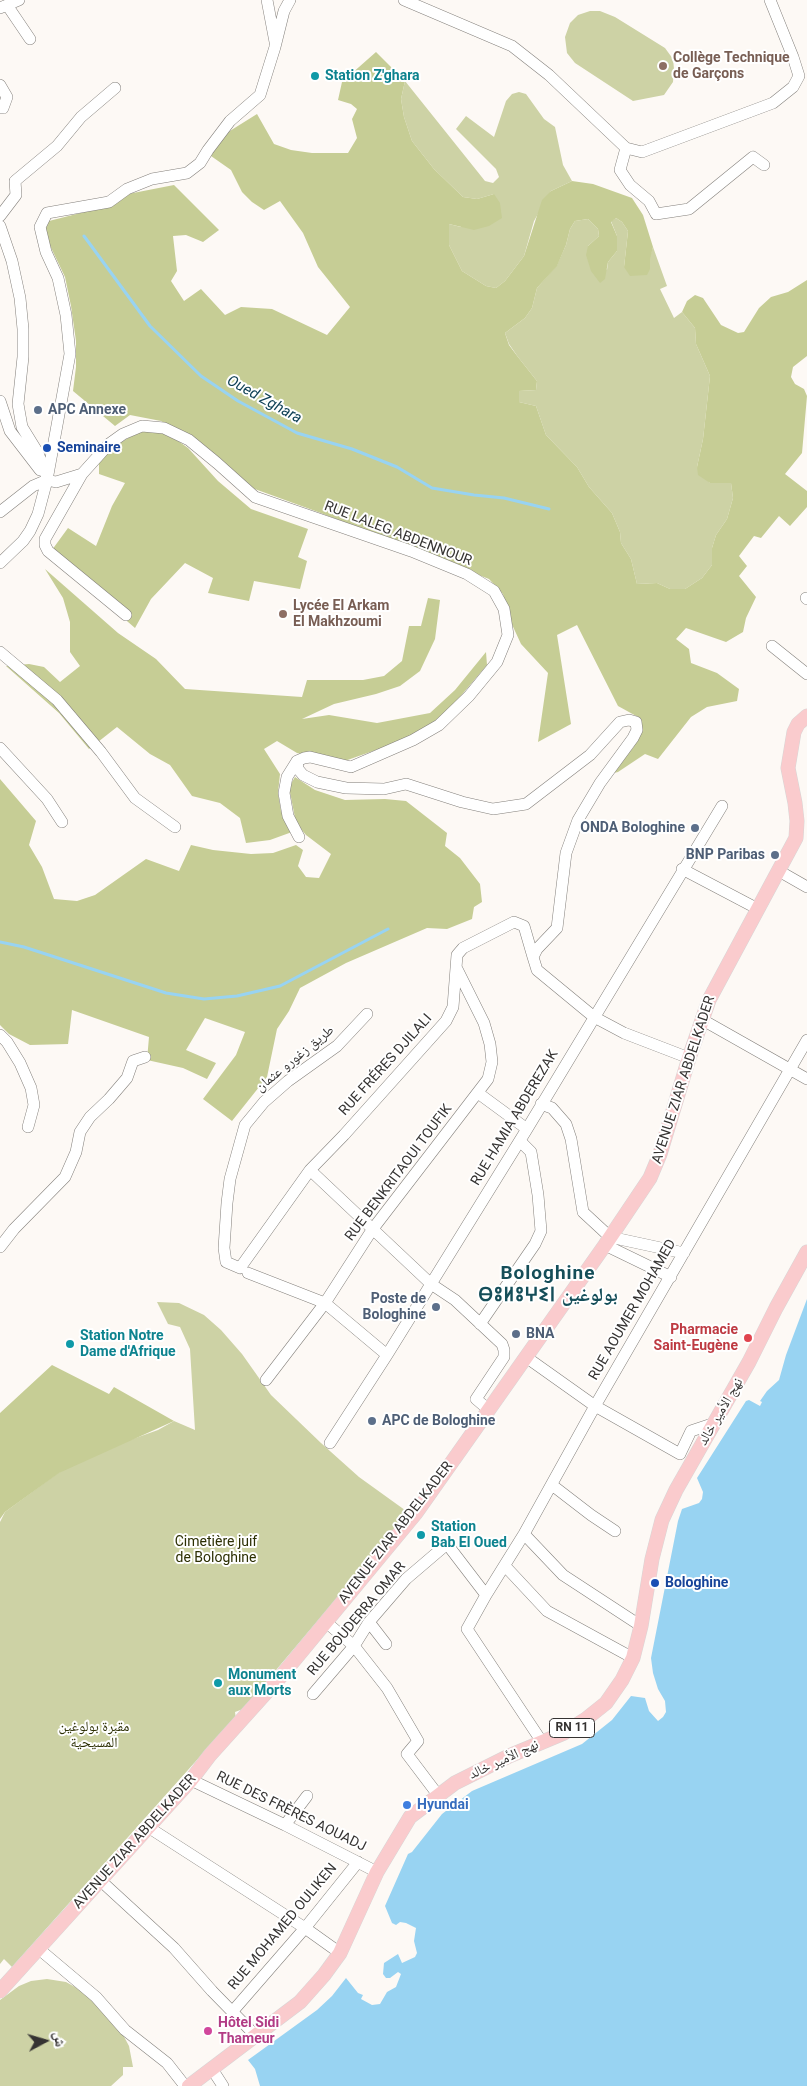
<!DOCTYPE html>
<meta charset="utf-8">
<style>
body{margin:0}
#map{position:relative;width:807px;height:2086px;overflow:hidden;background:#fdf9f5;font-family:Roboto,"Noto Naskh Arabic",sans-serif}
canvas{display:block}
.north{position:absolute;left:20px;top:2016px;width:50px;height:50px;-webkit-text-stroke:4px #fff;paint-order:stroke;rotate:84deg;font-size:14px;font-weight:700;line-height:20px;text-align:center;color:#353332}
.north::after{content:'';display:block;margin:auto;width:18px;height:22px;background:#353332;clip-path:polygon(50% 0,100% 100%,50% 72%,0 100%)}
</style>
<div id="map">
<canvas width="807" height="2086"></canvas>
<div class="north">ش</div>
</div>
<script>
const context = document.querySelector('canvas').getContext('2d');
context.lineJoin = 'round';
function fill(path, color) {
  context.fillStyle = color;
  context.fill(path, 'evenodd');
}
function shape(rows) {
  const path = new Path2D();
  for (const r of rows) {
    path.moveTo(r[0], r[1]);
    for (let i = 2; i < r.length; i += 2) path.lineTo(r[i], r[i + 1]);
  }
  return path;
}
function stroke(path, color, width, dash) {
  context.strokeStyle = color;
  context.lineWidth = width;
  context.lineCap = dash ? 'butt' : 'round';
  context.setLineDash(dash || []);
  context.stroke(path);
}
function write(font, color, halo, rows, align = 'center') {
  context.font = font + ' Roboto,"Noto Naskh Arabic","Noto Sans Tifinagh",sans-serif';
  context.lineWidth = 4;
  context.setLineDash([]);
  context.textBaseline = 'middle';
  context.strokeStyle = halo;
  context.fillStyle = color;
  for (const [text, x, y, turn = 0] of rows) {
    context.save();
    context.translate(x, y);
    context.rotate((+turn || 0) * Math.PI / 180);
    context.textAlign = isNaN(turn) ? turn : align;
    if (halo) context.strokeText(text, 0, 0);
    context.fillText(text, 0, 0);
    context.restore();
  }
}
fill(shape([
 [590,11,600,11,615,17,665,48,673,59,674,69,673,82,664,95,633,101,575,63,567,53,565,37,570,23,578,15],
 [405,81,485,181,493,183,499,177,496,169,456,129,466,116,494,137,506,101,512,94,519,92,526,94,544,119,555,127,563,165,572,181,551,191,534,221,524,256,505,281,496,288,486,286,462,271,449,245,449,224,461,227,494,194,477,199,463,197,434,169,412,141,404,117,401,99],
 [616,218,622,222,628,231,624,267,650,269,649,259,653,247,667,286,660,289,674,318,682,312,695,328,696,344,710,376,703,439,697,467,710,483,731,483,733,498,727,519,716,535,712,548,712,565,702,578,685,589,670,589,657,583,637,584,631,559,621,543,620,532,612,513,589,487,577,467,546,435,536,406,519,402,519,391,536,390,537,381,518,357,509,344,505,333,525,318,532,308,537,288,557,265,566,245,570,229,575,221,588,219,598,229,599,236,588,246,607,270,608,262,617,251,617,236,611,221],
 [157,1302,179,1303,204,1315,221,1330,242,1354,271,1395,321,1443,359,1477,409,1513,243,1709,235,1712,236,1720,221,1733,12,1967,4,1959,0,1964,0,1522,5,1512,58,1473,102,1450,158,1430,174,1421,195,1430,190,1349,180,1327,168,1324],
 [47,1979,66,1982,93,1997,121,2031,129,2046,133,2067,123,2067,123,2075,111,2086,0,2086,0,2000,19,1986,31,1981]
]), '#cdd2a5');
fill(shape([
 [376,52,405,81,401,99,404,117,412,141,434,169,463,197,477,199,494,194,500,203,502,218,489,226,474,230,449,224,449,245,462,271,486,286,496,288,505,281,524,256,542,200,551,191,572,181,593,184,632,198,643,215,653,247,650,259,650,269,647,275,630,276,624,267,628,231,622,222,616,218,611,222,617,236,617,251,608,262,605,279,600,283,591,271,586,255,588,246,599,236,598,229,588,219,575,221,570,229,566,245,557,266,537,288,532,308,525,318,505,333,509,345,518,357,537,381,536,390,519,391,519,402,536,406,546,435,577,467,589,487,612,513,620,532,621,543,631,559,637,584,657,583,670,589,685,589,702,578,712,565,712,548,716,535,727,519,733,498,731,483,710,483,698,475,697,467,703,439,710,376,696,344,695,328,682,312,687,301,695,295,703,298,721,325,738,333,744,332,759,308,771,297,788,292,807,280,807,356,793,367,791,377,795,384,804,389,807,396,802,453,785,474,807,491,807,507,790,526,779,516,761,538,754,536,739,556,747,566,739,576,756,597,746,618,743,632,726,642,686,628,676,639,689,649,691,663,717,673,739,689,737,701,707,707,691,717,658,759,645,754,618,772,610,774,633,748,638,739,638,717,618,706,577,625,557,635,571,724,538,742,548,673,521,644,509,618,503,594,489,579,318,512,252,488,192,438,161,421,130,415,115,426,73,391,76,367,76,341,71,306,65,277,44,233,49,221,100,208,128,194,174,185,219,230,203,242,186,235,173,236,177,271,171,281,184,301,201,289,225,315,241,307,272,309,327,335,350,307,318,267,303,233,280,201,264,210,252,202,242,192,231,170,211,156,217,139,257,114,274,144,291,150,312,153,348,153,357,138,352,119,357,109,351,104,338,100,342,82],
 [143,429,167,433,188,448,218,481,251,509,308,529,298,557,307,561,300,589,254,581,249,601,208,593,213,578,185,563,151,599,135,628,49,554,68,528,96,546,112,506,125,483,99,474,99,461,115,446],
 [45,569,118,633,156,659,185,689,302,697,307,680,363,680,384,676,402,661,409,626,421,626,428,598,440,600,435,639,420,671,400,686,376,694,334,704,302,719,329,715,377,723,430,713,455,690,486,652,487,665,442,718,418,740,390,745,339,763,297,753,277,741,264,749,280,774,278,793,281,811,292,832,270,840,246,843,240,818,220,803,192,796,170,765,150,754,117,727,89,749,59,713,6,666,29,664,44,667,60,682,80,666,70,652,70,622,63,598],
 [295,777,315,790,345,800,385,799,406,801,447,833,445,846,460,858,480,884,482,902,474,907,472,919,447,929,427,928,346,963,300,988,289,1011,277,1029,267,1077,232,1121,203,1099,236,1055,245,1032,205,1018,186,1050,216,1063,207,1079,183,1068,147,1060,149,1037,72,1010,68,1044,30,1045,9,1034,0,1025,0,779,36,821,29,845,42,867,54,899,77,901,95,895,146,859,179,871,191,845,213,850,251,854,273,853,296,845,303,850,298,866,306,877,319,878,331,854,306,835,296,823,289,787],
 [52,1365,109,1394,114,1387,174,1421,59,1473,5,1512,0,1519,0,1413]
]), '#c6cd95');
fill(shape([
 [807,1299,807,2086,260,2086,255,2069,248,2060,317,2010,332,1996,346,1978,358,1993,363,1995,361,1999,372,2005,380,2004,387,1992,396,1987,401,1974,398,1972,390,1978,386,1978,383,1974,384,1963,398,1954,402,1963,415,1957,417,1953,414,1941,416,1928,406,1923,400,1922,396,1925,392,1923,385,1906,408,1854,412,1852,442,1814,472,1791,582,1744,612,1720,631,1696,645,1698,649,1711,658,1721,663,1717,666,1712,665,1701,658,1689,653,1673,651,1658,678,1521,682,1509,699,1503,702,1499,703,1492,697,1478,746,1401,749,1400,760,1406,762,1402,760,1401,767,1391,779,1380,786,1355]
]), '#98d3f2');
stroke(shape([
 [84,236,150,326,201,376,238,401,297,433,352,449,397,467,432,488,474,495,504,498,549,509],
 [0,942,24,947,166,993,204,999,237,996,280,986,388,929]
]), '#98d3f2', 3);
const minor = shape([
 [267,0,275,42],
 [404,0,512,46,549,75,626,148,642,152,773,103,793,87,799,76,793,57,770,0],
 [7,5,30,39],
 [0,8,19,0],
 [0,85,7,97,3,108,0,108],
 [626,148,620,170,630,185,649,201,656,214,689,209,753,157,764,165],
 [0,216,16,195,15,181,57,146,81,117,115,88],
 [0,226,12,261,20,298,23,329,23,357,18,404,22,427,38,453,47,478],
 [0,401,10,431,40,470],
 [82,474,45,539,45,545,48,551,126,615],
 [47,480,56,482,82,474,109,444,123,434,142,426,164,428,189,440,217,463,255,497,411,551,467,574,494,591,504,609,508,635,497,662,469,696,439,725,413,740,351,767,310,757,304,758,297,761,298,769,303,775,317,782,346,788,384,789,406,784,462,802,493,809,526,804,590,755,620,722,629,720,636,722,637,730,633,738,600,783,578,820,566,853,557,928,537,949,533,957,537,970,594,1017,624,1033,689,1058],
 [0,512,33,486,47,480],
 [0,563,23,541,30,531,38,514,47,480,70,354,66,315,58,278,46,252,40,227,47,213,109,202,127,189,152,179,187,173,200,163,208,150,230,121,260,95,275,47,284,11,290,0],
 [806,598,807,599],
 [772,646,807,674],
 [0,652,57,700,101,752,135,798,175,827],
 [0,748,47,799,62,822],
 [297,761,287,777,284,793,288,816,299,837],
 [682,869,758,909],
 [779,871,807,887],
 [367,1014,337,1046,288,1081,264,1102,245,1125,230,1179,227,1203,224,1248,226,1262,240,1268,310,1170,344,1135,446,1021,453,1007,457,955,463,948,514,922,524,926,533,957],
 [701,1019,807,1079],
 [0,1035,7,1042,20,1063,31,1088,34,1105,28,1127],
 [478,1093,527,1129],
 [541,1104,552,1108,566,1124,571,1139,583,1212,610,1237,684,1253],
 [310,1170,431,1284,455,1300,502,1344,504,1350,504,1357,476,1399,489,1410],
 [605,1245,671,1277],
 [0,1247,14,1229,65,1177,76,1152,80,1132,90,1117,109,1099,127,1078,133,1061,145,1057],
 [248,1273,325,1303,387,1355],
 [480,1324,535,1244,541,1231,538,1195,531,1152,520,1141],
 [526,1357,595,1406,680,1454,691,1431,715,1423],
 [266,1380,325,1303,372,1230,488,1079,492,1062,490,1044,484,1023,457,969],
 [330,1443,387,1355,527,1129,722,806],
 [552,1485,591,1515,615,1531],
 [524,1534,563,1575,641,1626],
 [505,1566,547,1611,633,1658],
 [486,1595,524,1534,595,1406,807,1040],
 [326,1622,354,1646,387,1688,418,1741,407,1754,438,1795],
 [369,1622,386,1644],
 [313,1694,354,1646,369,1622,406,1579,447,1544,486,1595,467,1629,542,1742],
 [191,1780,285,1825,377,1872],
 [285,1825,307,1796],
 [148,1827,305,1928,340,1953],
 [101,1881,174,1948,212,1991,256,2036],
 [39,1949,96,1997,125,2030,167,2063,185,2086],
 [232,2012,305,1928,358,1862],
 [212,2069,223,2086]
]);
const major = shape([
 [0,1991,191,1780,210,1755,282,1675,416,1513,605,1245,650,1178,660,1154,689,1058,709,1000,796,838,797,821,795,803,788,768,794,732,798,724,807,716],
 [189,2086,300,2002,324,1975,340,1953,377,1872,410,1817,455,1783,509,1756,564,1733,586,1719,606,1703,622,1680,633,1658,641,1626,652,1559,662,1520,676,1490,749,1362,776,1308,807,1252]
]);
stroke(minor, '#84807c', 12);
stroke(major, '#d7d6d6', 15);
stroke(minor, '#fff', 11);
stroke(major, '#facbcd', 14);
for (const [x, y, r, color] of [
 [663,66,5,"#8d6e63"],
 [315,76,5,"#0f9aa8"],
 [38,410,5,"#5c6f8a"],
 [47,448,5,"#1a4fb4"],
 [283,614,5,"#8d6e63"],
 [695,828,5,"#5c6f8a"],
 [775,855,5,"#5c6f8a"],
 [436,1307,5,"#5c6f8a"],
 [516,1334,5,"#5c6f8a"],
 [748,1338,5,"#e0444e"],
 [70,1344,5,"#0f9aa8"],
 [372,1421,5,"#5c6f8a"],
 [421,1535,5,"#0f9aa8"],
 [655,1583,5,"#1a4fb4"],
 [218,1683,5,"#0f9aa8"],
 [407,1805,5,"#3f7fe0"],
 [208,2031,5,"#d1479c"]
]) {
  const dot = new Path2D();
  dot.arc(x, y, r, 0, 2 * Math.PI);
  context.fillStyle = color;
  context.fill(dot);
  stroke(dot, '#fff', 2);
}
for (const [x, y, w] of [
 [572,1728,45]
]) {
  const box = new Path2D();
  box.roundRect(x - w / 2, y - 9.5, w, 19, 4);
  context.fillStyle = '#fff';
  context.fill(box);
  stroke(box, '#353332', 1);
}
write('bold 12px', '#353332', null, [
 ["RN 11",572,1728]
]);
write('bold 14px', '#785e54', '#fff', [
 ["Collège Technique",673,58],
 ["de Garçons",673,74],
 ["Lycée El Arkam",293,606],
 ["El Makhzoumi",293,622]
], 'left');
write('bold 14px', '#0d838f', '#fff', [
 ["Station Z'ghara",325,76],
 ["Station Notre",80,1336],
 ["Dame d'Afrique",80,1352],
 ["Station",431,1527],
 ["Bab El Oued",431,1543],
 ["Monument",228,1675],
 ["aux Morts",228,1691]
], 'left');
write('bold 14px', '#4e5e75', '#fff', [
 ["APC Annexe",48,410],
 ["ONDA Bologhine",685,828,"right"],
 ["BNP Paribas",765,855,"right"],
 ["Poste de",426,1299,"right"],
 ["Bologhine",426,1315,"right"],
 ["BNA",526,1334],
 ["APC de Bologhine",382,1421]
], 'left');
write('bold 14px', '#164399', '#fff', [
 ["Seminaire",57,448],
 ["Bologhine",665,1583]
], 'left');
write('14px', '#353332', '#fff', [
 ["RUE LALEG ABDENNOUR",398,534,21],
 ["طريق زغورو عثمان",295,1059,-39],
 ["RUE FRÉRES DJILALI",386,1065,-48],
 ["AVENUE ZIAR ABDELKADER",684,1080,-72],
 ["RUE HAMIA ABDEREZAK",515,1118,-59],
 ["RUE BENKRITAOUI TOUFIK",399,1173,-53],
 ["RUE AOUMER MOHAMED",633,1310,-60],
 ["نهج الأمير خالد",721,1412,-60],
 ["AVENUE ZIAR ABDELKADER",396,1533,-52],
 ["RUE BOUDERRA OMAR",357,1619,-50],
 ["نهج الأمير خالد",504,1760,-25],
 ["RUE DES FRÈRES AOUADJ",291,1812,26],
 ["AVENUE ZIAR ABDELKADER",135,1842,-48],
 ["RUE MOHAMED OULIKEN",283,1927,-50]
]);
write('bold 14px', '#be3a42', '#fff', [
 ["Pharmacie",738,1330],
 ["Saint-Eugène",738,1346]
], 'right');
write('14px', '#2c2f03', '#fff', [
 ["Cimetière juif",216,1542],
 ["de Bologhine",216,1558],
 ["مقبرة بولوغين",94,1727],
 ["المسيحية",94,1743]
]);
write('bold 14px', '#366cbe', '#fff', [
 ["Hyundai",417,1805]
], 'left');
write('bold 14px', '#b23c85', '#fff', [
 ["Hôtel Sidi",218,2023],
 ["Thameur",218,2039]
], 'left');
write('italic 15px', '#104156', '#fff', [
 ["Oued Zghara",264,400,29]
]);
context.letterSpacing = '1px';
write('bold 19px', '#154e59', '#fff', [
 ["Bologhine",548,1274],
 ["ⴱⵓⵍⵓⵖⵉⵏ بولوغين",548,1296]
]);
context.letterSpacing = '0px';
</script>
